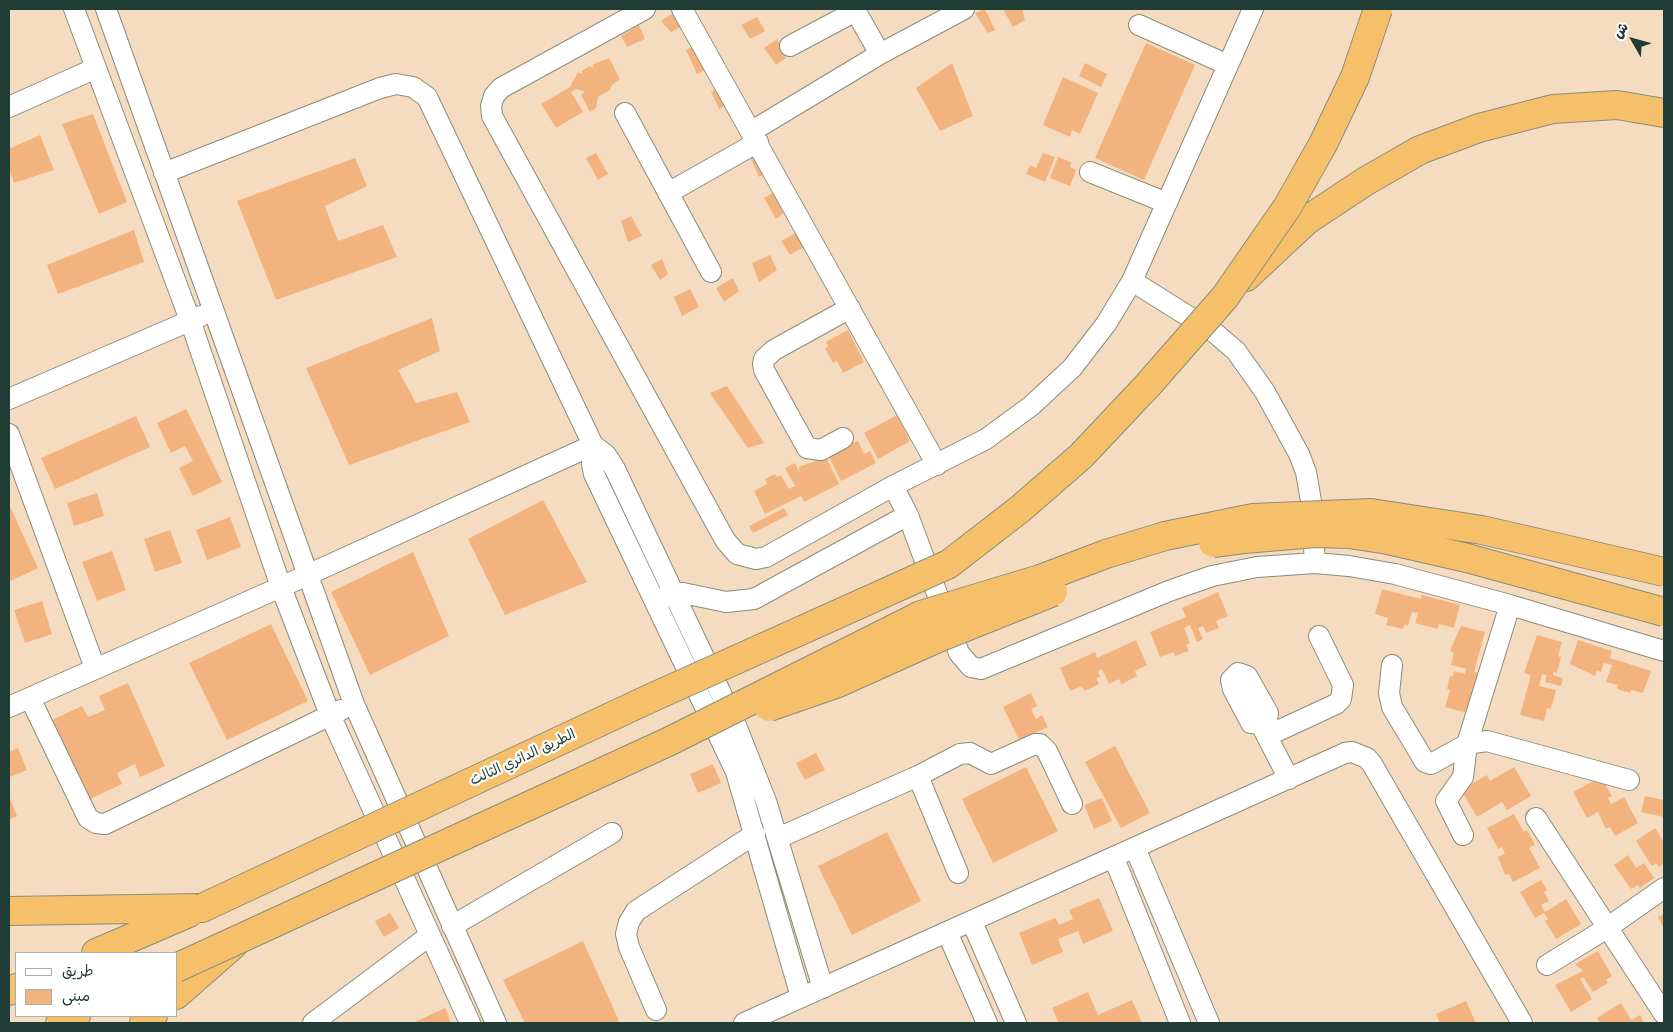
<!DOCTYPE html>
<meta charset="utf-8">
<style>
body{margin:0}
#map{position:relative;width:1673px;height:1032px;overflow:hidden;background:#f5dcc0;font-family:"Balsamiq Sans","Playpen Sans Arabic",sans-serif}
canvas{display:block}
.frame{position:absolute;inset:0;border:10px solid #1f3d34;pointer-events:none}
.legend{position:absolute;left:15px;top:952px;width:162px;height:65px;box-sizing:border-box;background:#fff;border:1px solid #a5b1ae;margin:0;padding:6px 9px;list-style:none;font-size:15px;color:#1f3d34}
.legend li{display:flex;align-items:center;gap:10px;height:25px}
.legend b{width:25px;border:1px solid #a5b1ae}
.north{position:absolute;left:1608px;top:15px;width:50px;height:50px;-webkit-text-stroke:4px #fff;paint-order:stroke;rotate:308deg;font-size:14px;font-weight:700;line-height:20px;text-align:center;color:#1f3d34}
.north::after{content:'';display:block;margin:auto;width:18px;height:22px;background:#1f3d34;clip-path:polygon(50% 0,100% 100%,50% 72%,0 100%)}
</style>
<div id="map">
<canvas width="1673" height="1032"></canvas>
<div class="frame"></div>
<ul class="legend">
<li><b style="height:6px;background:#fff"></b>طريق</li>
<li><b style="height:14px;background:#f3b37e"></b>مبنى</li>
</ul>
<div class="north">ش</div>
</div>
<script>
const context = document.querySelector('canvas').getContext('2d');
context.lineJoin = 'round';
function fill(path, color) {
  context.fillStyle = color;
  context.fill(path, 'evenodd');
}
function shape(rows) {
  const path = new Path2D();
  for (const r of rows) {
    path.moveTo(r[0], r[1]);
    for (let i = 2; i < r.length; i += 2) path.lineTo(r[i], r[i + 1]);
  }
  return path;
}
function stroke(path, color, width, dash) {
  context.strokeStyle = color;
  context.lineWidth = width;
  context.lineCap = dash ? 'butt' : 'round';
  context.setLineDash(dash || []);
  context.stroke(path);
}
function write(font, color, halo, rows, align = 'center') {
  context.font = font + ' "Balsamiq Sans","Playpen Sans Arabic",sans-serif';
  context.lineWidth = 4.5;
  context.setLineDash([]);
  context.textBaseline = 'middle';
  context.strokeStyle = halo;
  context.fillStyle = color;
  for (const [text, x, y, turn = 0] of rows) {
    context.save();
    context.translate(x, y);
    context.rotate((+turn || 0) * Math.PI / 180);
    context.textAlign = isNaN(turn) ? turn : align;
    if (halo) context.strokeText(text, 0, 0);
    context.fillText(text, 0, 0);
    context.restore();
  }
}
fill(shape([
 [985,9,995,30,988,33,975,13],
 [1003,9,1022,9,1025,20,1013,27],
 [676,11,683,26,671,32,661,21],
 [757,17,765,31,750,39,741,25],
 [639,25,645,39,627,47,621,36],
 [777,39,786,58,776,65,764,48],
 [1146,43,1195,65,1144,180,1095,158],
 [696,45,708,68,697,74,686,50],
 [609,58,620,79,612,85,610,90,598,97,596,108,590,112,581,95,585,92,577,89,571,92,583,112,556,128,541,104,570,87,578,72,582,74,582,71,590,66,594,68,593,65,596,63],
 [952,63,973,116,940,131,916,88],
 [1085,63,1107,74,1101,87,1079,76],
 [1063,77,1098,93,1080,134,1072,130,1070,137,1043,125],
 [719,87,729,103,719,109,711,92],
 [93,114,127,202,99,214,62,124],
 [40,135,54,170,14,183,9,169,9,149],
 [756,151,767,173,759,177,749,155],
 [596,153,608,174,598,180,586,158],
 [1043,153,1055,157,1045,182,1026,174,1030,165,1036,168],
 [1058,157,1071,162,1070,167,1076,170,1070,186,1050,178],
 [355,158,367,186,325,206,338,241,383,225,397,257,276,300,237,201],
 [776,191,785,212,776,219,764,198],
 [631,216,642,236,628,242,621,221],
 [134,230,144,262,58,294,47,265],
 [798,232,804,247,790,255,781,241],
 [770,255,777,270,759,282,752,263],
 [662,259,668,274,660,280,651,265],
 [733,278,739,291,724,302,716,288],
 [690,289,699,307,682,316,674,297],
 [432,318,440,351,398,370,416,403,457,392,470,422,349,465,306,368],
 [848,330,864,362,843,373,837,361,833,363,825,348,828,347,826,342],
 [727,386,764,443,748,448,710,393],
 [186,409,222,482,193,496,179,468,193,461,185,446,171,453,157,423],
 [897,415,910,441,878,459,864,433],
 [136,416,150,447,55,489,41,458],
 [852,441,853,443,858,441,864,454,870,451,876,463,841,481,829,457,841,451,839,447],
 [826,457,839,484,804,502,801,496,765,514,754,491,767,484,765,479,775,474,777,477,781,475,789,489,795,486,785,468,795,463,799,472,799,467],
 [97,493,104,516,74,526,67,503],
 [543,500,587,582,505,615,468,539],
 [9,504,38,568,11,581,9,576],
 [784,508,788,515,753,533,749,526],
 [230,517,241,547,207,560,196,530],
 [170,530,182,563,155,572,144,539],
 [112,551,126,590,97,601,82,562],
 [413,552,449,636,370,675,331,592],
 [1382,589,1421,599,1422,595,1460,605,1454,628,1439,624,1438,629,1415,623,1418,613,1412,612,1408,626,1405,624,1403,629,1386,625,1388,618,1375,614],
 [1218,592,1228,616,1216,621,1219,628,1206,633,1203,626,1198,628,1203,639,1197,642,1190,625,1184,628,1190,643,1186,645,1189,651,1175,656,1173,652,1160,657,1150,632,1186,617,1182,608],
 [42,601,52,634,25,643,14,610],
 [271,624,308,701,227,740,189,663],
 [1461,626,1485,632,1474,672,1482,674,1471,714,1445,707,1450,690,1447,689,1450,676,1453,676,1454,671,1465,674,1466,669,1451,665,1454,653,1450,651],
 [1537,635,1562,642,1558,656,1561,657,1557,673,1553,672,1553,675,1563,678,1561,686,1545,682,1547,675,1542,674,1539,686,1556,690,1551,709,1547,708,1544,721,1520,715,1531,675,1524,673],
 [1136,640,1147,665,1135,671,1137,676,1122,684,1119,679,1109,684,1102,669,1098,671,1100,677,1096,678,1099,684,1085,691,1082,686,1070,691,1060,668,1095,652,1097,658],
 [1578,640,1612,651,1610,658,1651,671,1643,693,1631,690,1630,693,1617,689,1618,685,1606,682,1612,665,1604,663,1601,672,1597,670,1595,676,1570,664],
 [128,683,165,766,140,777,135,764,117,773,122,784,88,800,52,720,82,706,88,717,105,710,99,696],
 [1031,693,1037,706,1031,709,1036,719,1042,715,1048,727,1019,740,1003,707],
 [1115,746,1150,813,1121,828,1085,762],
 [18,748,27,770,10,777,9,752],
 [816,753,825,770,805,780,796,763],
 [713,764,721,783,698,793,690,774],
 [1026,767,1058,831,993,863,962,799],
 [1514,767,1531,796,1507,810,1502,802,1477,817,1461,790,1487,775,1490,781],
 [1601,777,1612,796,1608,798,1611,804,1624,797,1638,823,1615,836,1610,827,1606,829,1598,812,1587,818,1573,792],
 [9,796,17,816,9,820],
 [1645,796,1664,800,1664,817,1641,812],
 [1102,798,1112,821,1094,829,1084,805],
 [1514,814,1524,832,1527,830,1535,845,1529,848,1540,868,1513,882,1509,874,1505,875,1498,857,1505,854,1502,847,1498,849,1487,828],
 [1655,828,1664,843,1664,863,1659,867,1656,863,1652,866,1636,841],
 [887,832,921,901,852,935,818,866],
 [1628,855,1636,868,1644,863,1654,878,1640,888,1638,885,1631,889,1614,865],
 [1541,880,1547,890,1544,892,1549,901,1541,905,1545,912,1566,899,1581,924,1556,939,1545,921,1548,919,1544,913,1535,918,1520,892],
 [1099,898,1113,931,1083,944,1078,931,1058,939,1063,952,1032,965,1019,933,1055,918,1059,925,1073,919,1069,910],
 [390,913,399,928,384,937,375,921],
 [1664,914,1664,929,1658,917],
 [583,941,619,1021,615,1023,525,1023,503,980],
 [1598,951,1612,976,1606,980,1608,983,1593,992,1583,977,1580,979,1592,999,1571,1012,1555,985,1583,971,1575,964],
 [1088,992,1098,1015,1132,1000,1142,1023,1059,1023,1052,1008],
 [1466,1001,1476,1023,1440,1023,1436,1014],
 [1621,1003,1631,1020,1640,1015,1644,1023,1600,1023,1597,1018],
 [445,1008,451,1023,413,1023]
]), '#f3b37e');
const minor = shape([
 [74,9,190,320,281,587,330,715,470,1023],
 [106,9,354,704,496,1023],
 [645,9,501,88,494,96,491,106,492,116,725,540,737,554,756,559,766,557,893,486,986,439,1031,406,1072,368,1106,324,1132,281,1253,9],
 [682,9,937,465],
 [1139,25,1228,65],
 [790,46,852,13,859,17,880,54],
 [9,107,96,68],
 [625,113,711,272],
 [752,131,880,54,964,9],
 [1090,172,1167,203],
 [164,173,380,88,396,84,413,87,427,97,593,445,606,455,615,469,735,723,766,801,823,988],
 [668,193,758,142],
 [1132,281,1215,333,1236,351,1265,392,1299,454,1306,472,1311,501,1315,563],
 [9,399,201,316],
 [9,434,95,668],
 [843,438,821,450,807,448,764,370,763,364,764,359,774,350,850,308],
 [593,445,592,464,594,474,736,772,801,997],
 [893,486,908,515,959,653,971,667,981,669,1169,591,1212,576,1257,567,1315,563,1349,566,1395,574,1510,605,1664,651],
 [662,598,673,594,683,593,726,602,754,599,908,515],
 [1392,665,1389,693,1392,707,1425,762,1431,764,1467,744,1487,741,1629,780],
 [1238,673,1247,676,1268,713,1267,720,1261,724,1251,723,1233,689,1231,680,1238,673],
 [30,698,88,818,96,823,105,824,341,710],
 [9,707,281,587,593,445],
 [1261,725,1289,779],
 [1267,736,1336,704,1341,699,1343,685,1319,636],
 [918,776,958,873],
 [1536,818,1664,1014],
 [1463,835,1446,801,1463,777,1467,744,1510,605],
 [778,838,918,776,960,754,970,753,991,764,1035,744,1040,744,1047,751,1072,804],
 [1135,848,1209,1023],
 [1114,858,1180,1023],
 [972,922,1016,1023],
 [452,926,612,833],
 [947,932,987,1023],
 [1547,965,1607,928,1664,888],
 [656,1010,629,947,626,934,629,922,636,911,755,834],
 [313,1023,429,936],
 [744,1023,1345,753,1352,752,1367,758,1372,764,1522,1023]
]);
const highway = shape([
 [1246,277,1307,220,1366,181,1420,150,1479,128,1553,109,1617,105,1664,113],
 [9,911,202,908],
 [96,953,189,913],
 [9,991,16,988],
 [176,995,233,945],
 [60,1023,76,1016],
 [144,1023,153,1016]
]);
stroke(minor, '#8a8c7a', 22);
stroke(highway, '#8a8c7a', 30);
stroke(minor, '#fff', 20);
stroke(highway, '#f6c06b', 28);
const highwayBridge = shape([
 [1213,543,1244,539,1316,533,1349,534,1388,540,1467,558,1664,612],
 [769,707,838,683,938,638,1053,592],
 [202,908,651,698,949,564,1020,509,1081,456,1148,385,1225,297,1288,206,1323,144,1355,77,1378,9],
 [176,968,670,741,921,615,1040,579,1106,554,1165,536,1253,518,1371,513,1482,530,1664,572]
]);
stroke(highwayBridge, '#8a8c7a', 30, []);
stroke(highwayBridge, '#f6c06b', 28);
write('14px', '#1f3d34', '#fff', [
 ["الطريق الدائري الثالث",523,758,-25]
]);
</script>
